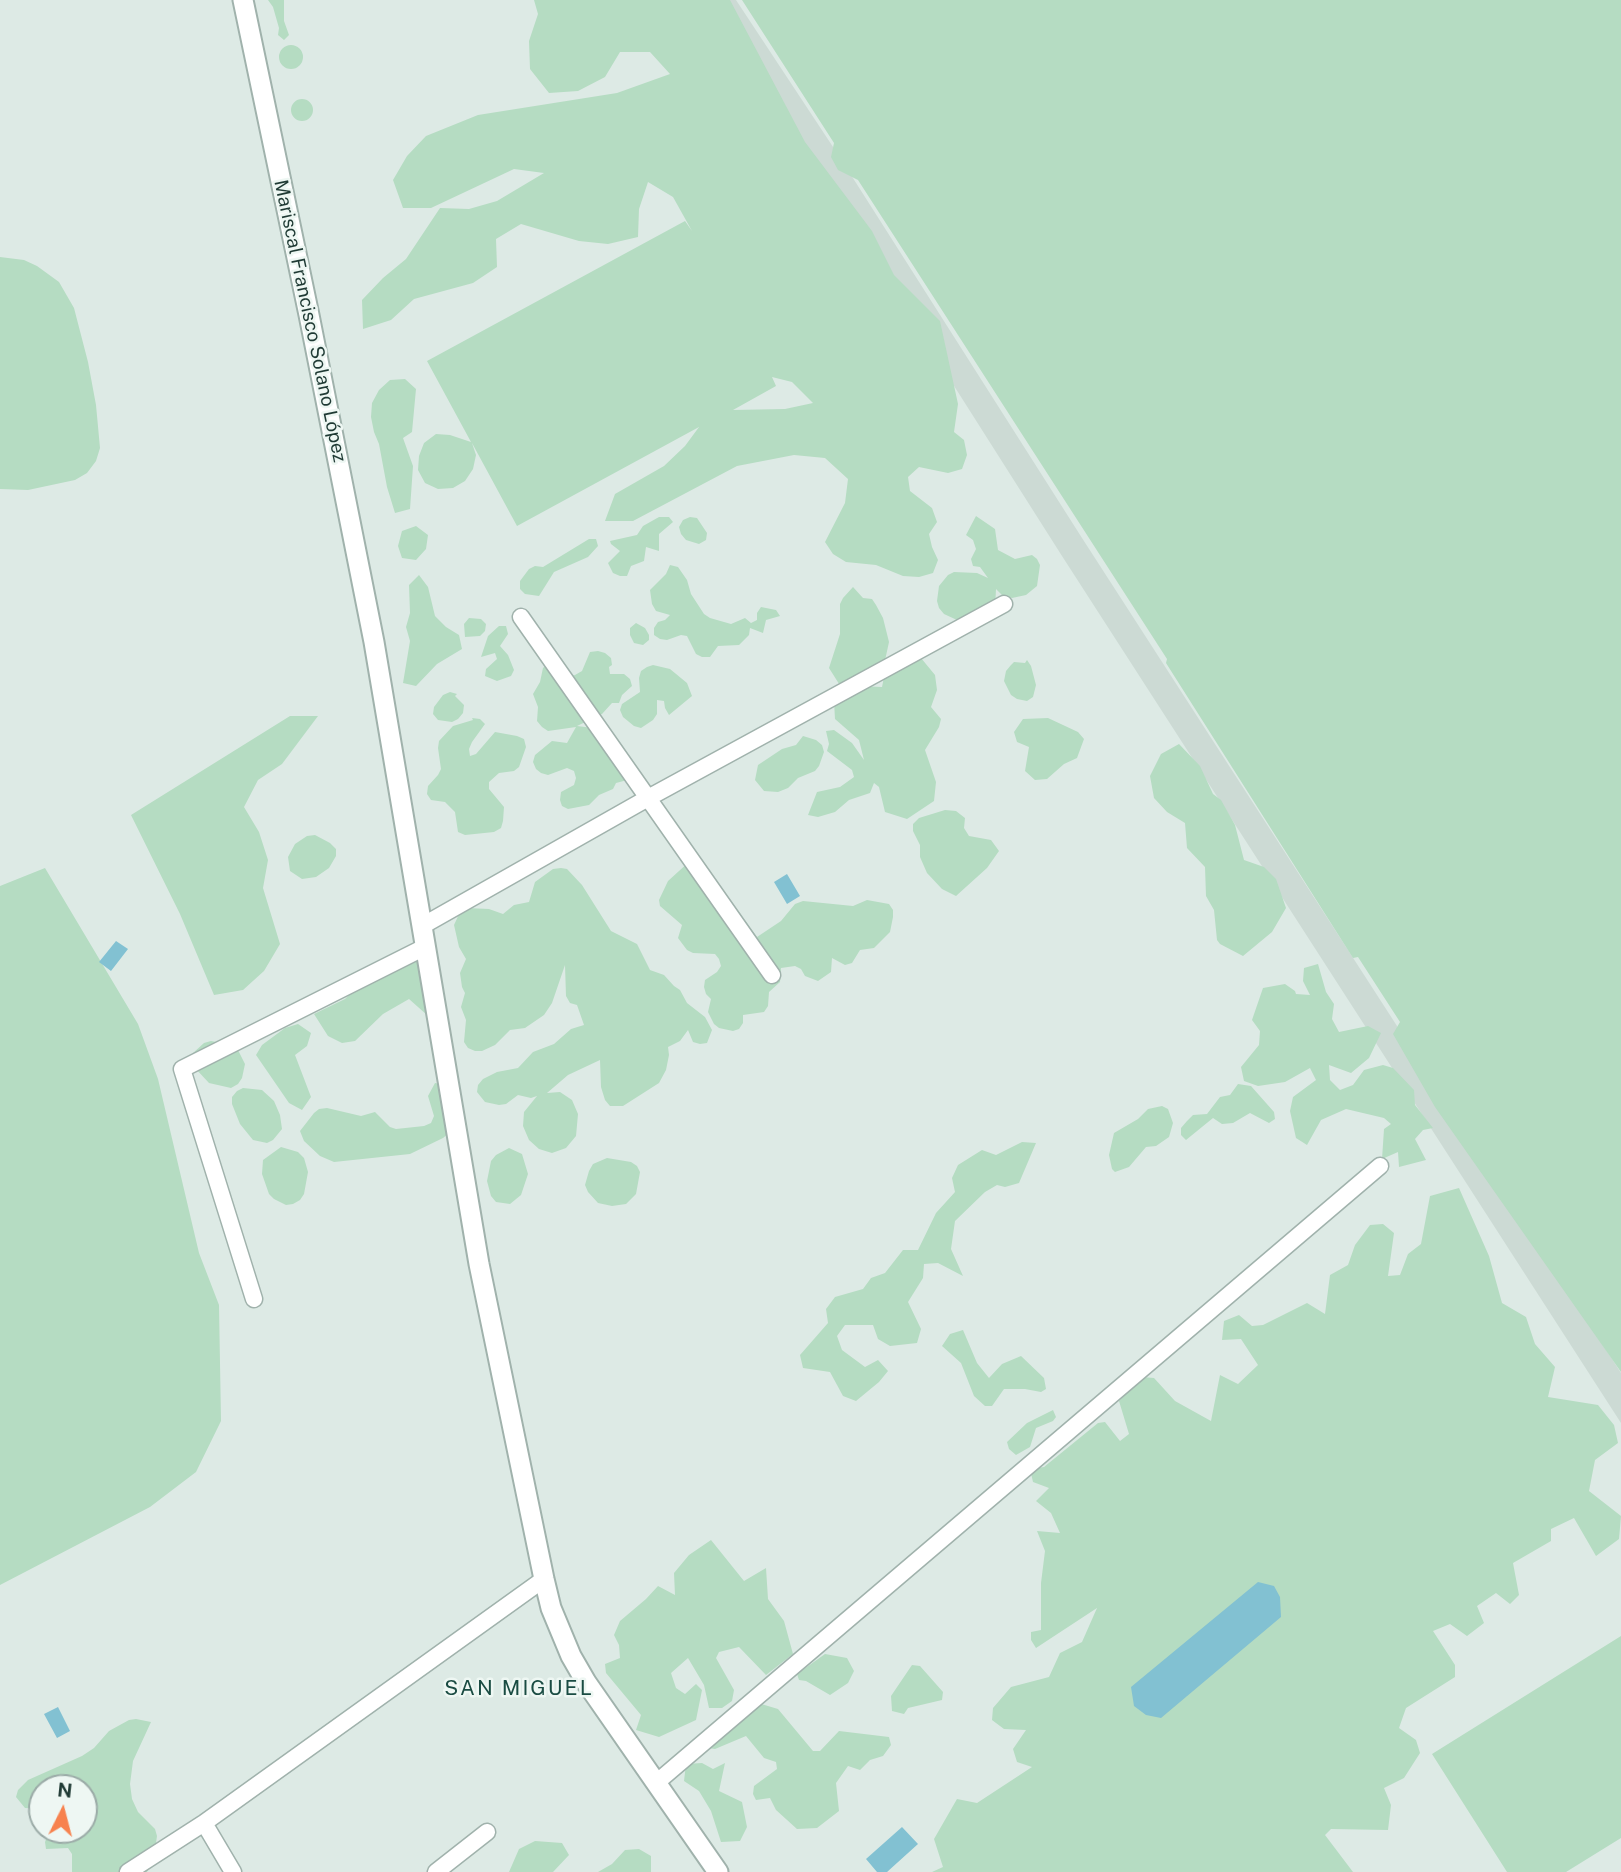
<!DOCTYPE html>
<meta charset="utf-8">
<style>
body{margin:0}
#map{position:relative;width:1621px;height:1872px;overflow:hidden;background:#ddeae5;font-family:"Public Sans",sans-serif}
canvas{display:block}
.north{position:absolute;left:28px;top:1774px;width:70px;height:70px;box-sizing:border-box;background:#eef7f3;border:2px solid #9baba7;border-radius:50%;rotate:6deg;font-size:19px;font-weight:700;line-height:28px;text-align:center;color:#1f3a34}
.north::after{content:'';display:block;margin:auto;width:24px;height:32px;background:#f7824e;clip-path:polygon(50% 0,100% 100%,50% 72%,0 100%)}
</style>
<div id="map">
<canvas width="1621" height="1872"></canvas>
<div class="north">N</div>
</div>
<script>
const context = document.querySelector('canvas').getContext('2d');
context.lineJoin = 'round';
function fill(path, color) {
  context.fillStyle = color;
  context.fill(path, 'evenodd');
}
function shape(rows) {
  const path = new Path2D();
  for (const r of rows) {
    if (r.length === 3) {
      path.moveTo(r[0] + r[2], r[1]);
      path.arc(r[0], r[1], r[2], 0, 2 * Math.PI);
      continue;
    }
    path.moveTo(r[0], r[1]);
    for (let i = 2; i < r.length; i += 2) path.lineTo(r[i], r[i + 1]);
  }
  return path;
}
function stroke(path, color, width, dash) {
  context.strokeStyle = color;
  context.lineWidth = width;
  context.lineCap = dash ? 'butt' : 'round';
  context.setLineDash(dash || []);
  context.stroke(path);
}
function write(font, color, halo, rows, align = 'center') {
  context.font = font + ' "Public Sans",sans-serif';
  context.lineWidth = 5;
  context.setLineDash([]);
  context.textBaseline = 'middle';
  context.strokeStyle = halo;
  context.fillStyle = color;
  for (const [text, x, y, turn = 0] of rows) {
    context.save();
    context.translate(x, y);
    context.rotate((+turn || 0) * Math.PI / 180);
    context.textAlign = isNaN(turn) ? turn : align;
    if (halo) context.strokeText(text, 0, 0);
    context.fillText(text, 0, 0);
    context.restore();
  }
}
fill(shape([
 [704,0,736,0,837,153,1082,538,1621,1373,1621,1423,1062,556,817,170]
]), '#ccdad4');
fill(shape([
 [268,0,284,0,284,21,289,35,284,40,278,35,279,28,273,7],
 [534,0,730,0,805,142,872,231,894,275,940,321,958,404,954,432,964,440,967,455,962,469,948,473,919,467,908,477,910,491,932,508,937,522,929,534,932,547,938,560,933,573,919,577,903,576,876,565,846,562,833,554,825,542,845,503,848,479,825,458,794,455,737,466,633,521,605,521,615,494,664,466,685,446,699,427,517,526,472,443,476,455,473,469,465,481,453,488,438,489,425,483,418,470,419,456,424,443,436,434,450,435,471,442,427,361,685,221,692,231,673,197,648,182,639,209,638,237,608,244,579,241,521,224,496,239,497,267,473,283,414,299,391,320,363,329,362,300,383,278,406,259,440,208,469,209,497,201,544,173,514,169,431,208,403,208,393,180,407,156,426,136,478,115,617,93,670,74,650,52,620,52,605,77,578,91,549,93,530,69,529,41,538,14],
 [772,377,792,382,813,403,785,409,733,410,776,386],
 [742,0,1621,0,1621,1372,1435,1107,1393,1034,1400,1022,1358,957,1353,958,1166,663,1167,659,858,180,838,170,831,157,834,143],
 [291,57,12],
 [302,110,11],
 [0,257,24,260,37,266,59,282,74,308,88,362,96,405,100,448,96,461,87,473,75,480,28,490,0,489],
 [405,379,416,389,412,432,403,438,413,466,410,509,395,513,387,487,379,444,374,432,371,417,372,403,379,390,390,380],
 [976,516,995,529,998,550,1015,559,1032,555,1037,559,1040,565,1037,586,1026,595,1012,598,1003,596,996,589,995,609,971,622,957,620,944,614,939,608,937,601,939,586,948,575,954,572,977,573,988,578,980,567,973,566,971,559,976,549,973,540,966,535],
 [659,517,669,517,673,522,659,534,659,551,646,547,644,561,631,566,627,576,620,576,613,573,608,563,620,551,611,544,610,541,637,535,643,526],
 [690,517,697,518,707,533,706,540,699,544,686,540,681,534,679,527,683,520],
 [416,526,428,535,426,549,416,560,402,558,398,546,402,531],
 [589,539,596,539,598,546,588,557,554,572,539,596,525,594,520,589,520,581,529,569,535,566,543,567],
 [670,565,678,567,687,580,691,594,704,614,710,618,731,624,745,618,751,623,757,620,757,613,761,607,776,610,780,616,766,620,763,633,750,628,749,635,739,645,718,646,710,657,702,657,696,654,687,636,681,635,667,640,660,639,654,635,654,628,658,622,665,620,670,615,656,611,652,604,650,590,666,574],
 [419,575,428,587,435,616,446,627,459,635,462,649,437,664,416,686,403,683,410,641,406,627,410,613,409,585],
 [853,587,863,598,872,599,876,605,883,618,889,642,884,665,859,686,882,687,884,677,892,667,921,658,935,675,937,690,931,707,941,719,939,727,925,750,936,782,934,801,907,819,885,812,879,787,874,783,870,793,849,800,835,812,818,817,808,815,817,792,840,787,854,777,852,770,827,751,829,744,826,731,834,730,852,743,864,760,859,740,835,719,834,701,841,687,829,668,840,634,840,604,843,598],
 [469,618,481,619,486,624,485,631,480,636,465,637,464,624],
 [636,623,645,628,649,635,649,640,643,645,634,643,630,635,630,628],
 [499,626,506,626,508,634,500,646,508,655,514,670,511,676,497,681,485,676,486,669,497,659,495,653,481,657,488,636],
 [598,651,605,653,611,658,612,665,609,667,610,674,624,674,630,679,632,686,622,695,619,703,612,703,602,714,577,726,593,728,618,754,632,761,636,767,631,779,616,783,613,789,599,795,589,805,568,809,562,806,560,800,561,792,574,785,576,778,574,771,567,768,548,775,541,773,536,769,533,762,535,755,552,741,567,743,576,727,548,731,542,727,537,721,538,707,533,694,540,682,543,668,548,663,569,677,575,675,582,671,590,652],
 [1027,660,1031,666,1036,685,1033,697,1027,701,1017,699,1011,695,1004,681,1006,671,1011,665,1014,662,1025,663],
 [653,665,670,669,687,683,692,696,669,715,665,708,664,701,657,700,657,714,653,720,641,728,634,726,623,717,620,710,622,704,640,692,639,678,641,671,647,667],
 [450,692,457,694,455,696,464,705,463,713,458,719,452,722,438,720,433,714,434,707,443,695],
 [290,716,318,716,282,764,258,780,244,807,259,832,268,860,263,888,280,944,264,971,243,990,214,995,180,914,131,815],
 [472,718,480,719,485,724,472,742,469,749,470,756,476,754,495,732,517,736,524,739,526,747,519,767,514,771,499,773,489,782,489,789,504,807,503,821,501,828,494,832,465,835,458,832,455,812,445,802,431,800,427,794,428,786,438,775,441,769,438,748,439,741,453,726,473,720],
 [1048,718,1078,732,1084,739,1077,758,1064,764,1047,779,1035,780,1025,771,1029,747,1017,742,1014,732,1023,719],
 [803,736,816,740,822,745,824,752,819,766,815,771,798,778,788,788,778,792,764,791,755,780,758,765,782,749,796,745],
 [1179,744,1200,766,1213,794,1221,800,1235,825,1244,860,1264,867,1276,879,1286,908,1272,932,1243,956,1220,944,1217,940,1214,910,1206,896,1205,867,1187,848,1185,823,1167,812,1154,798,1150,776,1161,754],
 [945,810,956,811,965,818,964,828,969,836,991,840,999,851,987,868,956,896,942,889,927,873,920,857,920,845,913,831,913,824,919,818],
 [315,835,330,843,336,849,336,856,329,868,316,877,302,879,290,871,288,857,295,844,307,836],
 [690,861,731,901,757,937,781,921,795,904,803,901,853,906,867,900,889,904,893,910,893,917,890,932,874,948,860,950,852,963,845,965,832,958,831,972,818,981,805,976,801,969,795,966,781,968,780,982,769,992,768,1006,764,1012,743,1015,743,1023,739,1029,733,1031,719,1028,714,1024,708,1012,711,999,706,994,704,987,705,980,717,972,721,966,719,959,715,954,693,953,687,950,678,938,682,925,660,906,659,900,668,881],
 [45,868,138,1024,158,1079,199,1253,219,1305,221,1421,196,1472,150,1507,0,1585,0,886],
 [561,868,567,869,582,885,611,931,637,944,650,970,664,975,674,986,680,990,687,1003,705,1017,712,1030,707,1043,700,1044,693,1042,688,1030,680,1041,668,1047,669,1055,666,1070,659,1083,623,1106,610,1106,605,1100,601,1087,600,1060,568,1075,547,1093,560,1092,572,1100,578,1114,576,1136,566,1148,552,1153,539,1149,529,1140,523,1126,524,1112,537,1096,531,1098,518,1095,506,1104,499,1105,485,1102,477,1092,478,1085,483,1079,497,1072,518,1068,533,1052,554,1044,571,1029,584,1025,577,1005,570,1003,566,996,565,965,552,1003,544,1015,525,1028,510,1030,495,1045,482,1051,475,1051,468,1048,464,1042,466,1020,461,1007,465,993,462,987,460,973,466,959,459,947,454,925,460,912,467,908,489,909,503,914,514,905,529,902,535,882,553,869],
 [420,954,434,1013,427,1015,409,999,383,1014,355,1041,342,1043,328,1036,314,1014,345,999,355,989],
 [1318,964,1326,992,1334,1004,1332,1019,1339,1032,1368,1026,1381,1033,1369,1058,1351,1073,1329,1065,1330,1080,1340,1090,1353,1085,1364,1070,1383,1065,1393,1068,1414,1090,1415,1105,1433,1128,1423,1130,1415,1139,1426,1160,1399,1167,1398,1152,1382,1159,1384,1129,1391,1124,1384,1118,1346,1109,1321,1120,1307,1145,1296,1138,1290,1111,1293,1097,1316,1080,1310,1068,1285,1082,1258,1086,1244,1081,1241,1067,1259,1045,1260,1031,1252,1020,1263,988,1285,984,1295,991,1296,994,1310,995,1303,981,1304,968],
 [298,1024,311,1033,307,1046,295,1055,311,1097,302,1110,289,1103,256,1055,262,1045,285,1028],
 [211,1041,231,1045,238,1050,245,1064,242,1078,238,1084,231,1088,209,1083,195,1068,193,1053,204,1043],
 [435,1083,441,1084,449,1133,443,1138,410,1154,334,1162,320,1156,304,1141,300,1131,314,1113,319,1109,327,1108,361,1116,375,1112,390,1127,396,1129,424,1126,431,1123,434,1116,428,1096],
 [1238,1084,1251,1086,1274,1112,1275,1119,1269,1123,1250,1113,1233,1123,1222,1124,1213,1118,1186,1140,1181,1135,1181,1128,1187,1121,1193,1115,1207,1114,1220,1097,1230,1095],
 [243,1088,262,1090,274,1101,280,1115,282,1129,273,1140,267,1143,253,1140,240,1124,232,1104,232,1097,237,1091],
 [1162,1106,1168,1109,1173,1123,1169,1137,1156,1146,1146,1147,1129,1167,1115,1172,1112,1169,1109,1155,1114,1133,1138,1119,1148,1109],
 [1022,1142,1036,1143,1019,1183,1005,1187,997,1185,985,1192,955,1221,951,1249,963,1276,938,1263,924,1264,923,1278,908,1302,921,1329,917,1343,890,1346,878,1339,873,1325,845,1325,837,1336,842,1350,865,1367,878,1360,888,1371,879,1382,856,1401,843,1396,830,1372,803,1368,800,1355,828,1323,826,1309,835,1297,863,1289,871,1278,885,1273,903,1250,918,1250,936,1213,955,1192,952,1178,958,1165,982,1150,996,1155],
 [281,1147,298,1152,304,1158,308,1172,304,1194,300,1200,293,1204,286,1205,274,1199,269,1194,262,1174,263,1160],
 [509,1148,522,1154,528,1174,521,1195,510,1204,496,1202,491,1196,487,1181,491,1161,496,1155],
 [607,1158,631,1162,637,1166,640,1172,636,1194,626,1204,612,1206,598,1203,588,1192,585,1185,589,1171,593,1164],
 [1459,1188,1489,1256,1502,1303,1526,1317,1535,1344,1555,1367,1548,1397,1598,1405,1614,1425,1618,1443,1595,1460,1589,1491,1621,1516,1619,1539,1596,1556,1574,1518,1551,1529,1551,1541,1513,1563,1519,1595,1510,1604,1496,1593,1477,1606,1484,1623,1467,1636,1450,1624,1433,1631,1455,1665,1455,1677,1406,1708,1399,1728,1416,1740,1420,1753,1404,1778,1384,1788,1391,1805,1388,1830,1331,1829,1325,1835,1353,1872,932,1872,943,1867,934,1839,957,1799,977,1803,1032,1767,1017,1762,1013,1749,1026,1730,1004,1729,992,1720,993,1708,1011,1687,1049,1677,1060,1653,1082,1642,1097,1608,1036,1648,1031,1640,1031,1632,1041,1630,1041,1583,1045,1551,1037,1531,1060,1533,1051,1513,1036,1501,1049,1488,1033,1482,1030,1469,1044,1467,1098,1423,1105,1422,1120,1441,1129,1434,1119,1401,1142,1377,1154,1378,1175,1401,1211,1421,1220,1375,1238,1384,1258,1365,1241,1339,1222,1340,1224,1321,1239,1315,1252,1326,1263,1325,1307,1303,1325,1314,1330,1275,1348,1265,1355,1245,1370,1225,1383,1224,1394,1233,1388,1276,1400,1275,1408,1254,1421,1244,1430,1196],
 [963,1330,977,1363,989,1378,1002,1364,1021,1356,1044,1378,1046,1389,1041,1392,1025,1389,1004,1389,992,1406,985,1406,974,1396,961,1363,942,1346,950,1334],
 [1053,1410,1056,1417,1053,1421,1036,1428,1030,1447,1016,1455,1009,1449,1007,1442,1027,1423],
 [711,1540,744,1581,766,1568,768,1599,784,1621,793,1654,766,1675,739,1647,719,1652,716,1658,734,1690,732,1701,722,1708,709,1708,704,1685,688,1658,671,1673,676,1688,685,1694,696,1684,702,1690,696,1720,659,1737,636,1730,641,1715,606,1673,605,1664,620,1658,619,1645,614,1635,620,1621,646,1599,658,1586,675,1595,674,1573,689,1555],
 [1621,1636,1621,1838,1566,1872,1507,1872,1432,1754],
 [825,1654,847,1658,854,1671,848,1683,830,1695,806,1681,799,1680,797,1674],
 [912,1665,920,1666,943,1692,942,1700,908,1708,904,1714,892,1711,891,1696],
 [758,1703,778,1709,813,1751,820,1751,839,1731,889,1737,891,1745,883,1756,870,1760,860,1770,848,1766,836,1783,839,1811,817,1828,797,1829,776,1810,770,1798,756,1800,753,1794,754,1786,777,1769,776,1762,764,1758,746,1736,715,1749,708,1748],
 [136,1719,151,1722,133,1761,130,1784,132,1799,138,1812,155,1829,157,1836,154,1857,147,1872,72,1872,72,1854,68,1848,46,1849,45,1842,50,1830,84,1830,84,1788,42,1788,42,1809,25,1808,16,1797,18,1790,28,1780,82,1756,94,1748,109,1731,129,1720],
 [702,1763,713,1769,725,1763,719,1791,742,1802,747,1827,740,1841,721,1842,711,1811,699,1791,684,1781,686,1764],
 [535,1841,562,1843,569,1855,553,1872,509,1872,519,1849],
 [639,1849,651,1856,651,1872,598,1872,612,1864,625,1850]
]), '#b5dcc2');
fill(shape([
 [787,874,800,896,787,904,774,882],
 [116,941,128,949,111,971,99,962],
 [1258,1582,1274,1586,1280,1597,1281,1617,1161,1718,1146,1715,1134,1706,1131,1687],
 [58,1707,70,1731,57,1738,44,1714],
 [902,1827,918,1844,887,1872,877,1872,866,1859]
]), '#82c1d2');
const minor = shape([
 [521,617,772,975],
 [422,926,648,798,1004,604],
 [254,1299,182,1069,425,947],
 [656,1783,1380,1166],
 [204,1823,233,1872],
 [128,1872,204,1823,544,1579],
 [436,1872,487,1832]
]);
const tertiary = shape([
 [243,0,309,315,374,642,479,1264,544,1579,551,1608,571,1656,586,1682,718,1872]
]);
stroke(minor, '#a0b2ac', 19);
stroke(tertiary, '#a0b2ac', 23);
stroke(minor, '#fff', 16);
stroke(tertiary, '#fff', 19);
write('19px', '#1f3a34', '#eef7f3', [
 ["Mariscal Francisco Solano López",310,321,78]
]);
context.letterSpacing = '2px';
write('21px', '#1a4c43', '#eef7f3', [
 ["SAN MIGUEL",519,1689]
]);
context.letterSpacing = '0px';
</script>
